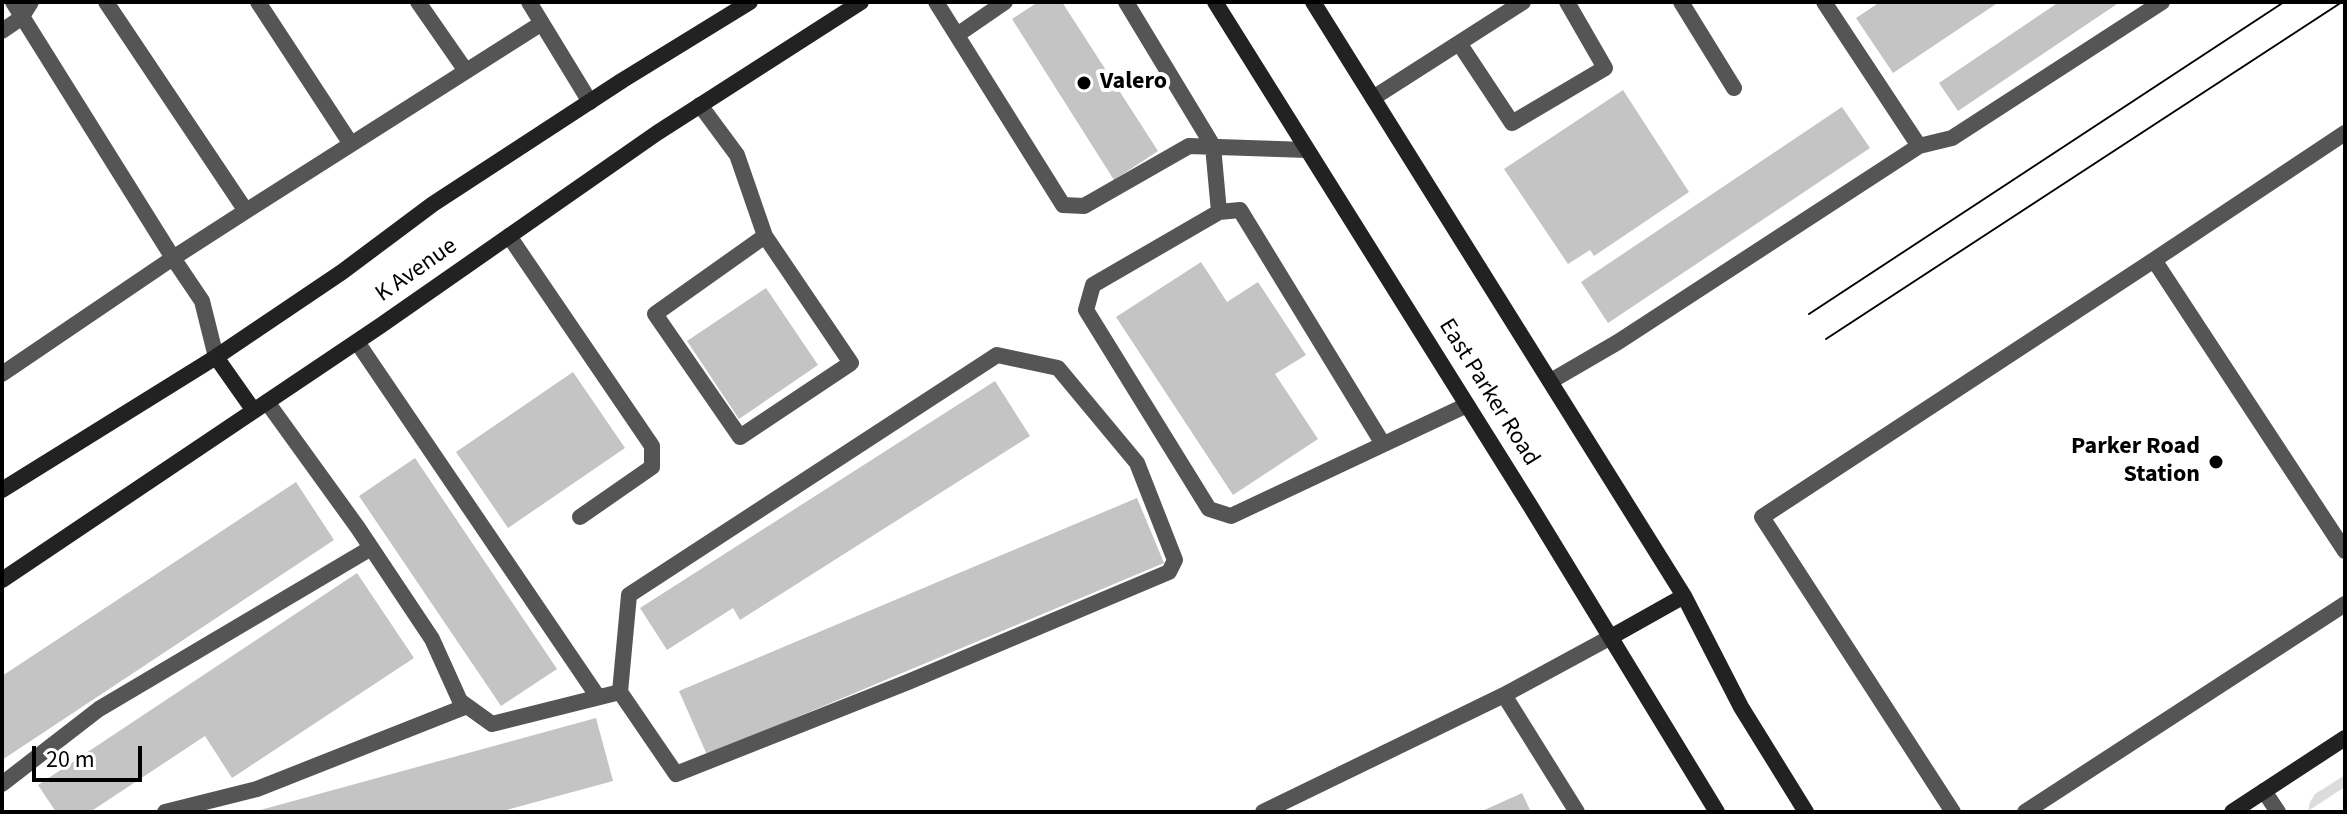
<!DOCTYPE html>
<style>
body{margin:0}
#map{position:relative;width:2347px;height:814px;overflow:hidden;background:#fff;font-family:"Source Sans 3",sans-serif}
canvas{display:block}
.frame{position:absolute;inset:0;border:4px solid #000;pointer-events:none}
.scale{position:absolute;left:32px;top:746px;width:110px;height:36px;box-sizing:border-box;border:4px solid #000;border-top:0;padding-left:10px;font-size:24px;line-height:28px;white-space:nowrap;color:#000;-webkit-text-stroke:6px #fff;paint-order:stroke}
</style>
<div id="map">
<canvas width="2347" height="814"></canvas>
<div class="frame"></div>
<div class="scale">20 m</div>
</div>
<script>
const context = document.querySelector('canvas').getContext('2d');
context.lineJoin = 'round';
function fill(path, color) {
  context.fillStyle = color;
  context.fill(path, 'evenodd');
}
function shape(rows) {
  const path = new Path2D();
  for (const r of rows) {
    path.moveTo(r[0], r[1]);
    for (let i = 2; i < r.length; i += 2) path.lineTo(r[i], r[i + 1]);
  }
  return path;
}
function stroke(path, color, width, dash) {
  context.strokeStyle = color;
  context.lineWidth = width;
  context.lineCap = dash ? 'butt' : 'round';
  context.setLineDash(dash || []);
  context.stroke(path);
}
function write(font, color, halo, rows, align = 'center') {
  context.font = font + ' "Source Sans 3",sans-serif';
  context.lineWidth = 8;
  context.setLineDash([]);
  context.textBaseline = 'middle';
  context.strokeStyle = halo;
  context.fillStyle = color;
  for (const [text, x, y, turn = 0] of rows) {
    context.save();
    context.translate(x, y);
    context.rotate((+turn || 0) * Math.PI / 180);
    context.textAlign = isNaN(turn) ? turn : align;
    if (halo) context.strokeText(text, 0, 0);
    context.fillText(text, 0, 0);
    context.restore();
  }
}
fill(shape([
 [2345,775,2345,787,2308,811,2310,802,2315,794]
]), '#dcdcdc');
fill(shape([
 [1038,2,1062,2,1158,151,1114,180,1012,19],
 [1880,2,1999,2,1893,73,1856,18],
 [2059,2,2120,2,1958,111,1939,83],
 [1623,90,1689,192,1594,256,1590,250,1568,264,1504,169],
 [1842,107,1870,148,1608,323,1581,282],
 [1201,262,1227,302,1258,282,1306,355,1275,374,1318,439,1233,495,1116,317],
 [766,288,818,365,739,419,687,341],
 [573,372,625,448,508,528,456,452],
 [995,381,1030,436,740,620,733,608,667,650,640,608],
 [415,458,557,669,501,706,359,496],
 [296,482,334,540,2,760,2,676],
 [1137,498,1164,563,707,755,679,691],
 [357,573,414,658,232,778,205,736,90,812,56,812,38,785],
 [596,718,613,781,499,812,253,812],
 [1522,793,1531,812,1480,812]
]), '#c4c4c4');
stroke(shape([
 [106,2,246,211,173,258,202,301,216,357],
 [258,2,351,144],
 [418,2,466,71],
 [529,2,590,102],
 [936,2,1063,205,1084,206,1189,146,1307,150],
 [1126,2,1213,146,1219,212],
 [1681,2,1734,88],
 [1824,2,1919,146],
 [2,31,21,18,31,2],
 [957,35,1005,2],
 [1459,43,1512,123,1605,68,1567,2],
 [1373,98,1523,2],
 [700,105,737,155,765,236,851,363,740,437,655,314,765,236],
 [2345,133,2154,260,2345,551],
 [246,211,542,23],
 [509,236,652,446,652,467,580,517],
 [357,342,598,697],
 [2,374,173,258,13,2],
 [1551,381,1618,342,1919,146,1952,138,2162,2],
 [267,402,358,528,432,639,460,701,492,724,620,692,676,774,908,682,1169,572,1175,560,1137,463,1058,368,997,355,629,595,620,692],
 [1383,444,1240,210,1219,212,1093,285,1086,310,1209,509,1231,516,1467,405],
 [1504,695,1577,812],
 [2,784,99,709,371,548],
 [2264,791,2278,812],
 [165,812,257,789,467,706],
 [1263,812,1504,695,1611,637],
 [1953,812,1762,517,2154,260],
 [2025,812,2345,604]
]), '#555', 16);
stroke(shape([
 [1215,2,1531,507,1717,812],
 [1313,2,1684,596,1741,707,1806,812],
 [216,357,254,411],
 [2,490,216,357,342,272,433,204,623,80,750,2],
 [2,580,380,326,657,133,861,2],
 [1611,637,1684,596],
 [2232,812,2345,738]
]), '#222', 16);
stroke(shape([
 [1809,314,2284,2],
 [1826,339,2342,2]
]), '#000', 2);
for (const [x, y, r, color] of [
 [1084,83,8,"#000"],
 [2216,462,8,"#000"]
]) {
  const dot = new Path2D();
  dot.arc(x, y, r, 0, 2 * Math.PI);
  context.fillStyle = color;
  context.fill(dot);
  stroke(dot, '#fff', 3);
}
write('bold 24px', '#000', '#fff', [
 ["Valero",1100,83],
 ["Parker Road",2200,448,"right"],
 ["Station",2200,476,"right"]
], 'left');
write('24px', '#000', '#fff', [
 ["K Avenue",417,271,-35],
 ["East Parker Road",1488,393,58]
]);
</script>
